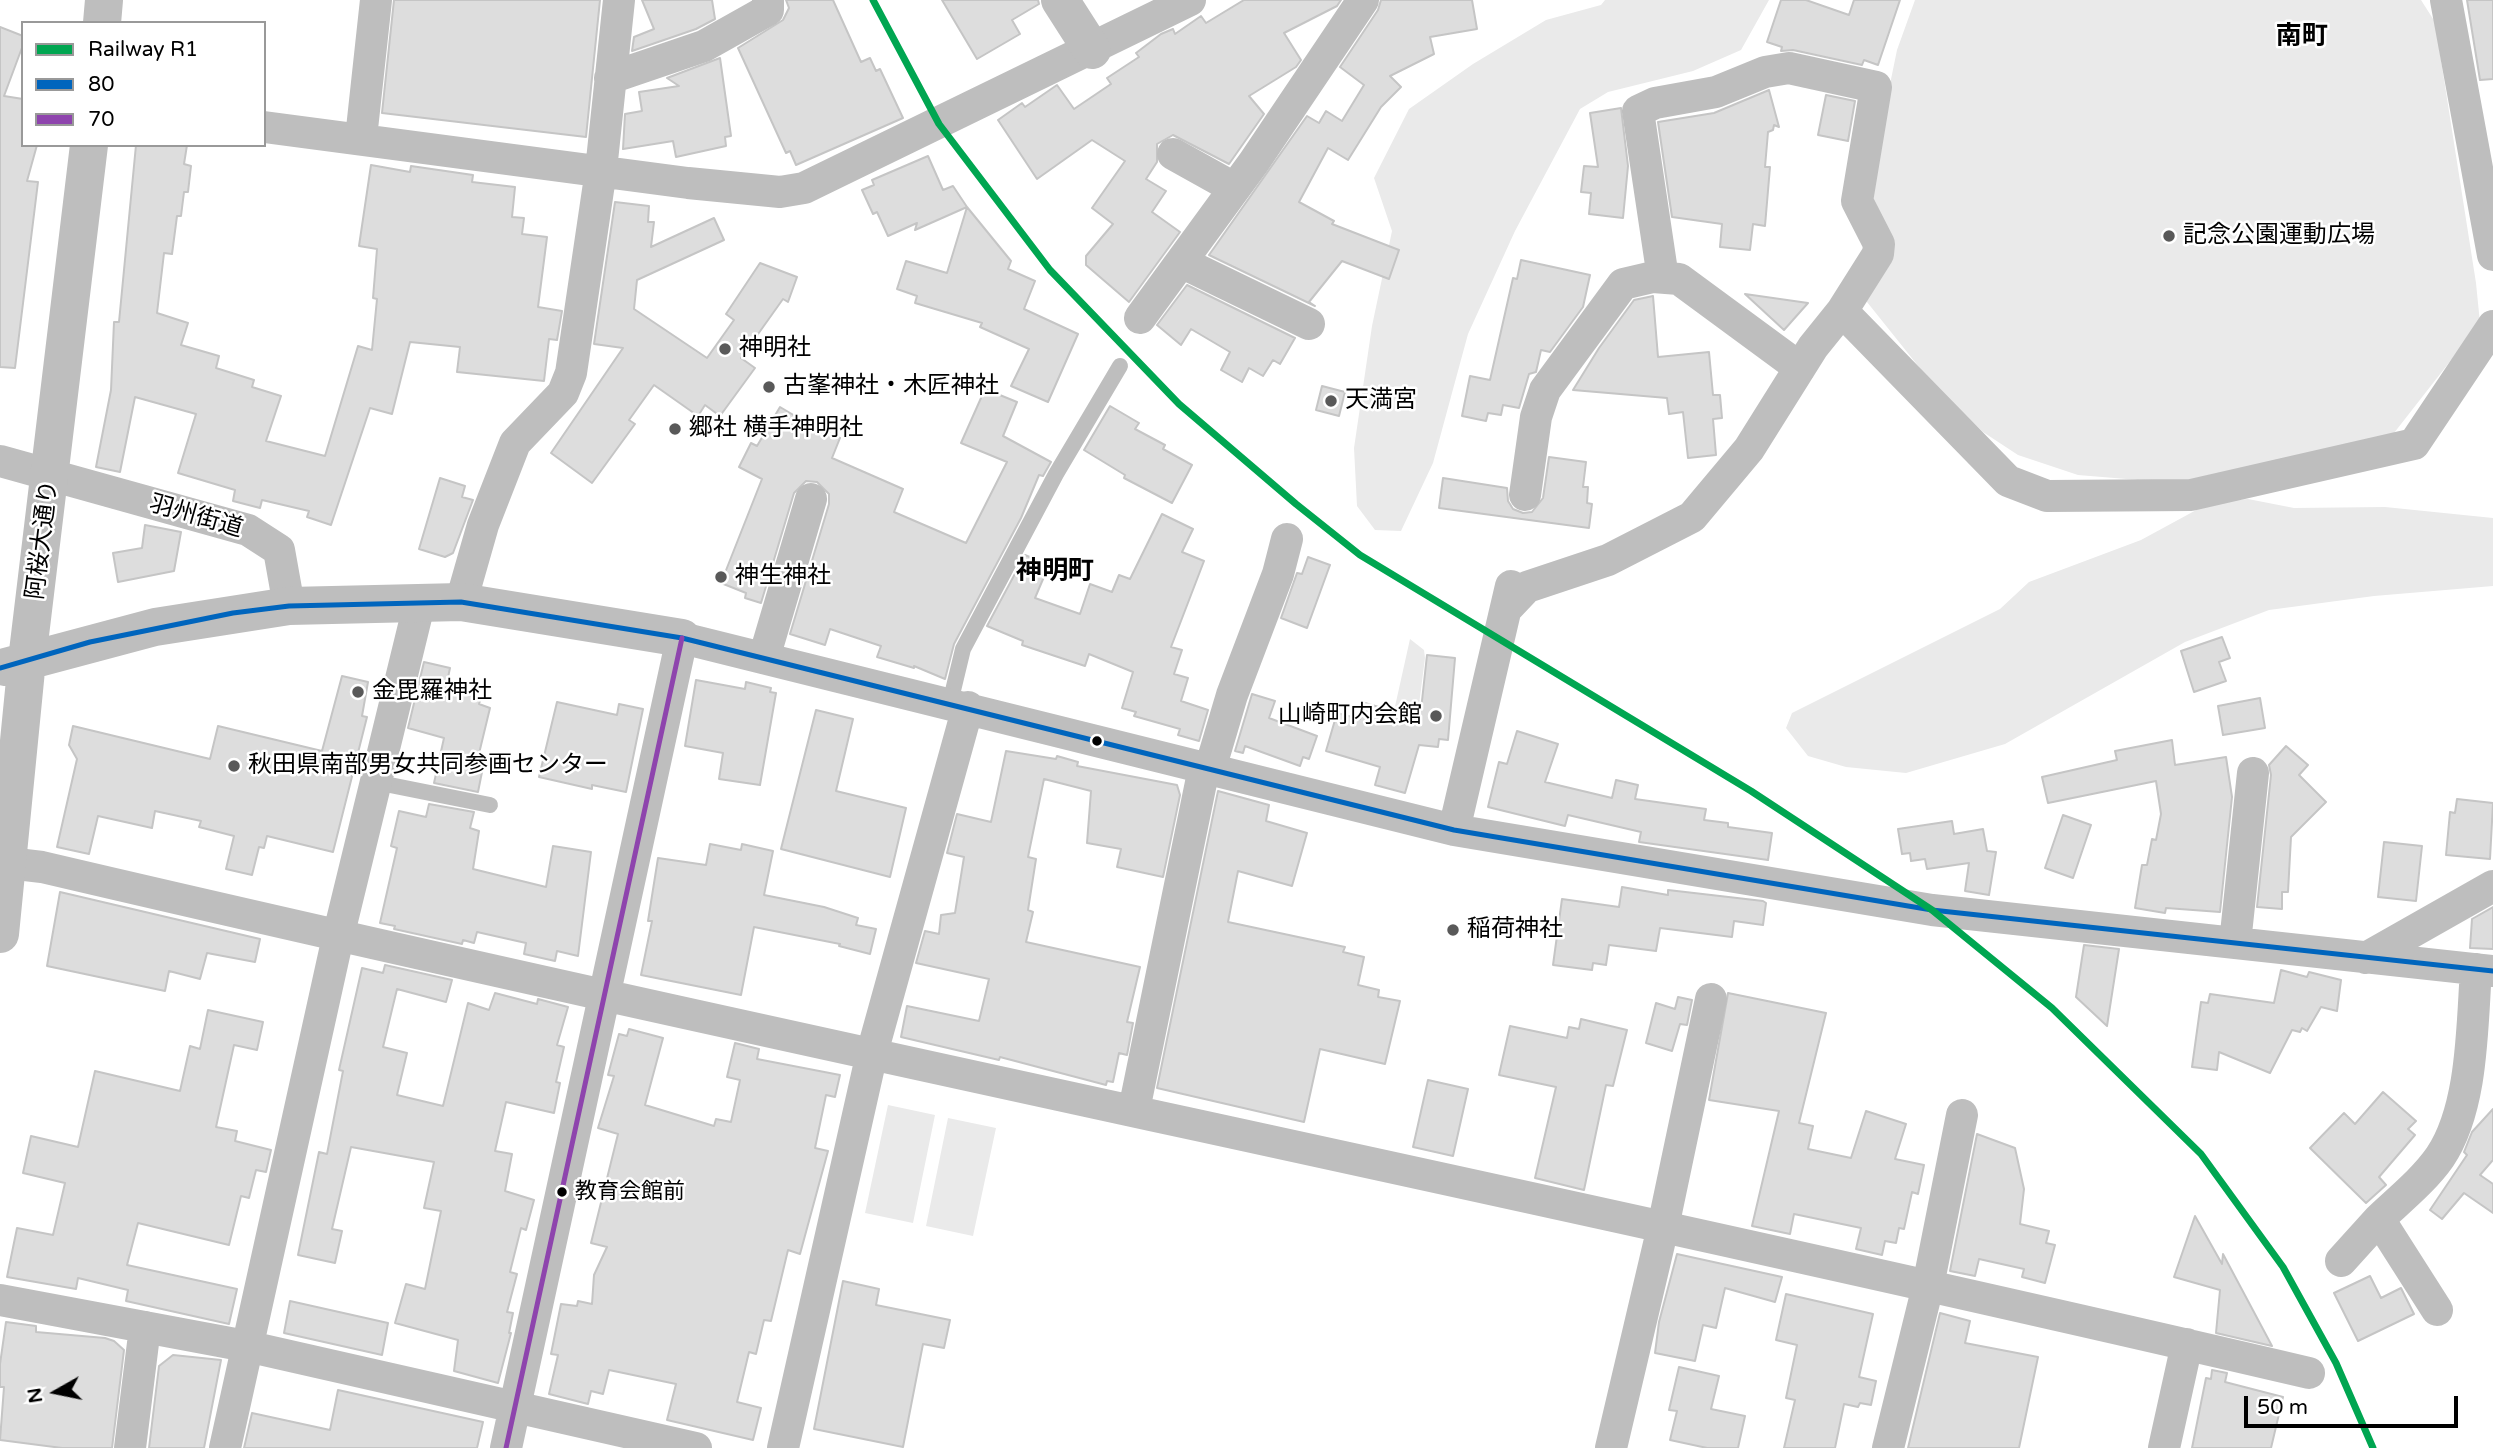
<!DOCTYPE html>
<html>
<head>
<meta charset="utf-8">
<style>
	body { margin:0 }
	#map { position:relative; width:2493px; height:1448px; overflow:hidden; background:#fff; font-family:"Varela Round",sans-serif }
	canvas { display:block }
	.legend { position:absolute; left:21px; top:21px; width:245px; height:126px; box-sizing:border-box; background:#fff; border:2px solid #999; margin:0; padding:9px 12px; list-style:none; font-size:21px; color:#000 }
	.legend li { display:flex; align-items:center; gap:14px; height:35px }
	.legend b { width:35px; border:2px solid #999 }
	.north { position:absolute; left:21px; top:1357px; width:70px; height:70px; -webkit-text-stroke:5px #fff; paint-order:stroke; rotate:261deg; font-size:19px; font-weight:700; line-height:28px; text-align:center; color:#000 }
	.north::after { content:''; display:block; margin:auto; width:24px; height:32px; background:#000; clip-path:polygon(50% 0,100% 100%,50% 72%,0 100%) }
	.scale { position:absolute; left:2244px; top:1396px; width:214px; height:32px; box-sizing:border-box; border:4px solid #000; border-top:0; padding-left:9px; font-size:21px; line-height:24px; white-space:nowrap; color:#000; -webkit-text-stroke:5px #fff; paint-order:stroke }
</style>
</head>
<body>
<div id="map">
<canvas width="2493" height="1448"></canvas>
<ul class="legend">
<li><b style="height:9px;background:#00a651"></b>Railway R1</li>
<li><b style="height:9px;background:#0065bd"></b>80</li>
<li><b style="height:9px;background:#8e44ad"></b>70</li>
</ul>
<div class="north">N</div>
<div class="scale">50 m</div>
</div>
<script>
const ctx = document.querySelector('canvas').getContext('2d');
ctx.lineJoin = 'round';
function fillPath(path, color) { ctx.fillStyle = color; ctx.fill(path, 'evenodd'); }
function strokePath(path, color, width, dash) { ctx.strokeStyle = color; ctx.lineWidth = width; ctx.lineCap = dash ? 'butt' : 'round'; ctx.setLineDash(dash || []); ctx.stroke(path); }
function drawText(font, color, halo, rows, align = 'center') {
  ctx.font = font + ' "Varela Round","Noto Sans JP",sans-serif'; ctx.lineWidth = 5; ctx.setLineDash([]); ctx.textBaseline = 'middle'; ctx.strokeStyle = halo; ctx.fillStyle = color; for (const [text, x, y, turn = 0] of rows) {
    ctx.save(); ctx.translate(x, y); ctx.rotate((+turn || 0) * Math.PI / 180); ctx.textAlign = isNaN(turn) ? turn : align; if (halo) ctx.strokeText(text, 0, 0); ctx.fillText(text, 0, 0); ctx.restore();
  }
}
const green = new Path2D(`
	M1605,0H1769L1741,50L1693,71L1608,92L1580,109L1515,231L1468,334L1433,463L1401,531L1375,530L1357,506L1354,448L1372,326L1392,231L1374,178L1409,109L1473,64L1546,20L1601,5Z
	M1915,0H2421L2435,22L2476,283L2480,323L2394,433L2175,483L2078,475L2018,455L1983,432L1935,387L1867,302L1864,291L1874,218L1872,172L1897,50Z
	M2248,499L2294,508L2385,507L2493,518V586L2374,596L2269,610L2185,642L2005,744L1906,773L1846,767L1808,756L1786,728L1792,713L2000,609L2029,582L2141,540L2211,502Z
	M1410,639L1424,650L1425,658L1415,736L1388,738Z
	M888,1105L935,1115L913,1223L865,1213Z
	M948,1118L996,1128L973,1236L926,1226Z`);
const building = new Path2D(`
	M394,0H600L586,137L382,113Z
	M642,0H712L715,19L696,29L632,51L634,37L654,29Z
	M786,0H833L861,62L870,58L876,71L880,69L903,118L796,165L790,151L786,153L738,48L783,20L789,8Z
	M942,0H1038L1039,4L1012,20L1020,34L977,59Z
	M1244,0H1341L1337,6L1284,33L1301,60L1296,67L1249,96L1264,114L1229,164L1173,135L1157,144V162L1146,179L1166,191L1152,212L1180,232L1129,302L1086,265V256L1113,224L1092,208L1125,161L1092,140L1037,179L998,120L1022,103L1025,107L1057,85L1074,109L1111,84L1107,78L1139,57L1136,53L1161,34L1173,29L1175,34L1201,16L1206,23Z
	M1381,0H1472L1477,29L1430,37L1434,54L1390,76L1401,87L1381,107L1348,160L1328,148L1299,202L1334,221L1332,224L1399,250L1389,279L1342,261L1309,302L1315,306L1209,255L1307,116L1319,123L1326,111L1342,121L1364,85L1340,67L1378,10Z
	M1781,0H1806L1849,15L1854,0H1900L1878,65L1864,60L1862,65L1793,50L1781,51L1782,47L1767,42Z
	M2467,0H2493V79L2480,80Z
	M0,27L23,36V45L4,96L23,99V145H37L27,181L38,182L15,368L0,367Z
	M720,58L731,136L725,137L726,146L676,157L673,141L623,149L625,114L642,111L639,92L679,86L667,78Z
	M1769,90L1779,127L1774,125L1773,130L1768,132L1765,167H1770L1765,226L1753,224L1750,250L1720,247L1722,224L1672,217L1658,122L1714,113Z
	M1826,95L1855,101L1848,141L1818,135Z
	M1621,108L1628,166L1623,218L1589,214L1591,193L1581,192L1584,166L1598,167L1590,113Z
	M136,145H187L184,164L191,166L188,192H184L181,216H177L172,254L164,253L157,313L188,323L181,345L219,356L216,368L254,380L252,387L281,396L266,441L325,456L358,346L372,350L377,299L373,298L377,249L359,246L371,165L410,172L411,166L473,175L472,182L515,187L512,217L524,218L522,234L547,237L538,307L562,311L557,340L549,339L544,381L457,372L460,347L410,342L392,414L370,408L331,525L307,517L309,511L262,500L260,508L233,501L235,490L178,473L196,414L135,397L120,472L96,467L111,390L114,322H119Z
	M928,156L943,190L953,186L967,207L915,230L917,223L888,236L877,212L873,214L862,190L874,185L872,180Z
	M615,202L649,206L648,222H654L651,247L714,218L724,240L637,280L634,309L707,358L734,320L726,314L760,263L797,277L788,302L783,299L741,358L755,368L720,416L705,405L698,416L654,385L629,420L635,424L592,483L551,453L623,348L594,344Z
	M967,207L1011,261L1008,269L1035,281L1024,309L1078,334L1048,402L1011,386L1029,349L980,327L982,323L915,303L917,296L897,289L906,261L947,273Z
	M1521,260L1590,275L1583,307L1550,352L1541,350L1536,372L1529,374L1519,408L1503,405L1501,415L1488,413L1486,421L1462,416L1470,376L1490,380L1513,278L1517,279Z
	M1187,285L1295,338L1280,364L1273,360L1263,376L1249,368L1242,382L1221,370L1230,352L1191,329L1181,345L1157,325Z
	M1745,294L1808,303L1784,330Z
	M1653,296L1658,357L1709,352L1713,395H1720L1722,418L1713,419L1716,455L1688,458L1683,412L1669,414L1667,398L1573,390L1599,348L1634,300Z
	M1322,386L1345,392L1339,416L1316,410Z
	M985,389L1017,402L1003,436L1051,462L1043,476L1039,475L1021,518L954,644L945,679L914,666V668L877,657L881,646L830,629L825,645L790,634L829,504V494L817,482L806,481L794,493L761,603L745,598L746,593L721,583L762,479L739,467L751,443L757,446L780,407L812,426L840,438L832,458L903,489L894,512L966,543L1007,462L961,443Z
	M1110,406L1139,423L1135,429L1165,445L1163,449L1192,465L1172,503L1124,478L1125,475L1084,450Z
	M1549,457L1586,462L1583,487H1588L1587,503L1592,504L1589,528L1439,508L1443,478L1507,488L1508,501L1513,509L1523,513L1532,512L1543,498Z
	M440,478L465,486L462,497L473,500L453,553L445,557L419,549Z
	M1162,514L1193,529L1182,552L1204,561L1171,647L1182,650L1174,674L1188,678L1181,701L1208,710L1199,741L1178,735L1180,729L1134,716L1136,712L1122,708L1133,672L1089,654L1085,666L1022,645L1023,641L987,626L1025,555L1049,565L1035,598L1080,614L1090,584L1112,592L1119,575L1130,579Z
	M145,525L181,532L174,571L118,582L113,553L142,548Z
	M1308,557L1330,565L1307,628L1281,618L1297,573L1302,574Z
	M2222,637L2230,658L2219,662L2226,681L2194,692L2181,651Z
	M1427,655L1455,658L1448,740L1439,739L1438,747L1419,745L1405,793L1375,785L1380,767L1326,751L1337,713L1360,719L1365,703L1420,719Z
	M424,662L450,668L447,682L457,684L456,692L481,698L479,704L490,708L476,766L483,767L478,792L434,783L444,738L408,728Z
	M342,676L368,682L362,716L367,717L333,852L267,836L264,848L259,847L252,875L226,869L234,836L199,827L201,821L155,811L152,828L98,816L89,854L57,847L77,759L69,745L73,726L210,759L218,726L322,751Z
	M696,680L745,689L746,682L771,688L770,692L776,693L760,785L719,779L723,753L685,746Z
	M1252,694L1275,701L1269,718L1317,736L1309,759L1303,757L1300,766L1245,746L1243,753L1235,751Z
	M2260,698L2265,728L2223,735L2218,706Z
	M557,702L617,715L619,704L643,709L626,792L592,785V789L539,777Z
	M816,710L853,719L836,791L906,808L890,877L781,849Z
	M1517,731L1558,744L1545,782L1612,798L1616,780L1638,785L1635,799L1706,809L1704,820L1728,823V827L1772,833L1768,860L1639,842L1641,832L1568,815L1565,826L1488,807L1499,762L1507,764Z
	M2172,740L2175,765L2226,757L2232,797L2220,912L2166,908L2165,913L2135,908L2142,865H2147L2152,839L2156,840L2161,814L2156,781L2048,803L2042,777L2117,760L2115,751Z
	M2286,746L2308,765L2299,775L2326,802L2291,837L2288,892H2282V909L2257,907L2271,775L2269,765Z
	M1006,751L1056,759L1057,756L1078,762L1077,766L1177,785L1180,795L1163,877L1117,867L1121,849L1087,843L1091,791L1044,779L1028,857L1036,859L1028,910L1033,912L1026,942L1140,967L1127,1022L1133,1023L1127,1055L1119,1053L1113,1082L1107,1081L1106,1085L1000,1057L999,1060L901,1037L907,1006L979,1021L989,979L916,963L925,931L939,934L941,915L955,913L964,857L947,853L957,814L991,822Z
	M1218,791L1269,805L1266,821L1307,833L1292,886L1238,871L1228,922L1345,947L1343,952L1364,957L1358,985L1379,990L1378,997L1400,1001L1385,1064L1320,1049L1304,1122L1157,1088Z
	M2457,799L2493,803L2490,859L2446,855L2450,812L2455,813Z
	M429,804L474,812L470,828L479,831L473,869L546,887L553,846L591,852L578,956L557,951L555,961L524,954L526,943L477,932L474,943L463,940L462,944L394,929L395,926L380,923L397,848L391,846L399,811L426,817Z
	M2063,815L2091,825L2073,878L2045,868Z
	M1952,821L1954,834L1983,829L1987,851L1996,852L1989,895L1965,891L1969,863L1927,869L1925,859L1911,861L1910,853L1902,854L1898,829Z
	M2384,842L2422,846L2416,901L2378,897Z
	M710,844L741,850L742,844L773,851L764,895L824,907L858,918L856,925L876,929L870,954L839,946L840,944L754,927L741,995L641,975L652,921H648L658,858L706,865Z
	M1622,887L1668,895V890L1763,901L1766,903L1763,925L1734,921L1732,937L1660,928L1656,951L1609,945L1606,965L1593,963L1592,970L1553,965L1562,899L1619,907Z
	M60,892L260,939L255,962L207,953L200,979L169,971L165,991L47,966Z
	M2493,907V949L2470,948L2472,919Z
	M2084,945L2119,949L2107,1026L2076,997Z
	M385,965L452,980L446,1002L397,989L383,1047L407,1053L397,1095L443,1106L468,1003L489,1010L495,993L537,1004L538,999L568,1007L557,1045L564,1047L556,1082L560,1083L554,1113L506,1102L495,1151L512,1154L505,1191L534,1200L526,1230L521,1228L510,1272L517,1274L507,1312L513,1313L509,1333H511L498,1383L454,1371L458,1340L395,1323L406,1284L425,1289L441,1211L424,1208L434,1162L351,1147L332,1229L342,1231L335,1263L298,1255L319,1152L327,1154L343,1071L339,1070L362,968L383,973Z
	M2281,970L2307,977L2309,972L2341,980L2337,1011L2321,1007L2307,1031L2302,1028L2300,1032L2292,1030L2270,1073L2219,1052L2217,1070L2192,1067L2201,1002L2208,1003L2210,994L2274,1003Z
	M1728,993L1826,1013L1799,1123L1813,1126L1808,1149L1851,1158L1866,1111L1906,1124L1895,1159L1924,1165L1918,1194L1912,1192L1904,1229L1899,1228L1896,1243L1885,1241L1882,1255L1856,1249L1861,1228L1794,1214L1790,1234L1752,1226L1779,1111L1709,1100Z
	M1678,997L1692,1000L1687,1025L1680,1024L1672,1051L1646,1043L1656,1003L1675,1009Z
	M208,1010L263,1022L257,1050L234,1045L216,1127L237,1131L235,1141L271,1150L266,1172L256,1170L249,1198L241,1196L229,1245L138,1223L127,1265L237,1289L229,1324L126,1301L128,1290L78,1278L76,1289L7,1277L17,1228L53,1235L65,1183L23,1173L31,1136L78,1147L95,1071L180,1091L190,1046L200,1049Z
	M1581,1019L1627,1030L1613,1086L1606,1085L1584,1190L1535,1178L1556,1087L1499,1075L1510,1026L1567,1038L1569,1027L1579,1029Z
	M629,1029L663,1038L645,1105L714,1126L716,1119L731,1122L740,1080L727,1077L735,1043L759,1049L757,1059L840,1075L835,1097L826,1095L815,1148L828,1151L800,1254L788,1250L771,1321L764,1320L756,1354L749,1352L737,1402L761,1408L753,1440L667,1420L676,1384L609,1370L603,1394L591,1391L588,1404L549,1394L558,1355L551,1354L561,1304L577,1306L578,1301L592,1304L594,1275L607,1247L591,1243L618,1134L598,1128L614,1076L608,1075L619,1034L627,1036Z
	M1428,1080L1468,1089L1453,1156L1413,1147Z
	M2383,1092L2416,1121L2408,1129L2415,1135L2379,1177L2386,1185L2366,1203L2310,1148L2344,1113L2355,1124Z
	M2493,1109V1160L2480,1175L2493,1184V1213L2464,1193L2442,1219L2430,1210L2467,1155L2464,1152L2472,1132Z
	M1977,1134L2015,1148L2024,1189L2020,1224L2049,1231L2046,1243L2055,1245L2045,1283L2022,1277L2024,1269L1979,1259L1975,1276L1950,1271Z
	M2195,1216L2222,1264L2223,1254L2272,1346L2216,1333L2220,1290L2174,1277Z
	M1677,1254L1782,1277L1775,1302L1725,1288L1716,1328L1703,1325L1695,1361L1655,1353L1659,1322Z
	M2370,1276L2381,1298L2401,1288L2414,1314L2358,1341L2334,1293Z
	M843,1281L879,1289L876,1305L950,1320L944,1348L923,1344L903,1447L814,1429Z
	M1786,1294L1873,1314L1859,1377L1876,1381L1871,1405L1860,1403L1858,1407L1844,1404L1835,1448H1784L1795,1400L1786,1398L1797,1345L1776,1340Z
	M290,1301L388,1323L382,1355L284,1333Z
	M1940,1313L1970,1321L1965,1343L2038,1357L2019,1448H1908Z
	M6,1322L36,1326V1332L105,1338L114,1341L124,1350L112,1448H62L0,1440L4,1387H0V1364Z
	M173,1355L221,1360L204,1448H149L159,1366Z
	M1679,1367L1719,1376L1711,1409L1745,1416L1738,1448H1707L1670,1440L1677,1411L1669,1410Z
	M2212,1370L2227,1373L2225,1382L2283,1397L2271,1448H2192L2206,1378L2211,1379Z
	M338,1390L483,1422L477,1448H244L252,1413L330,1430Z`);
const service = new Path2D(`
	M950,703L963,649L1056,474L1120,366
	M375,782L490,805`);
const minor = new Path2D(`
	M2446,0L2493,255
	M610,78L704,46L768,10V0
	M264,127L688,183L780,192L804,188L1190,0
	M361,138L376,0
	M1173,154L1234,188
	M1181,262L1309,324
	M1663,278L1638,111L1655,103L1716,92L1765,72L1789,68L1876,87L1857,201L1879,244L1878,254L1842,311
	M1140,318L1254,162L1363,0
	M0,461L248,530L279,550L289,606
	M1525,495L1536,417L1545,390L1623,284L1653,277L1679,279L1800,368
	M461,602L483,525L515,443L563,393L571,373L601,170L619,0
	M1509,606L1527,587L1608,560L1692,517L1749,449L1813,347L1842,311L2008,481L2047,496L2191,495L2414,444L2493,326
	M764,658L811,499
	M1210,769L1232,695L1278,574L1287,539
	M1454,830L1511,586
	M8,863L42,867C796,1044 1555,1197 2309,1373
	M2235,943L2253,773
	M2366,958L2493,886
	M1134,1110L1204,768
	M2341,1261L2379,1219
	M0,1300L246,1346L696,1448
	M2437,1310L2379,1219C2399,1200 2424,1180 2440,1157C2473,1108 2472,1027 2476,969
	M130,1448L145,1327
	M225,1448L338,937L420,601
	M506,1448L682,638L1454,830L1932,910L2493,971
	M783,1448L872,1053L968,707
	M1611,1448L1663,1227L1711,999
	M1888,1448L1928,1286L1962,1115
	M2164,1448L2187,1344`);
const tertiary = new Path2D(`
	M1060,0L1092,50
	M102,23L104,0
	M5,667L155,627L289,606L461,602L682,638
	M0,934L27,660L89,145`);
const bus1 = new Path2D(`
	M0,668L90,642L233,613L289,606L461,602L682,638L1454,830L1932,910L2493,971`);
const bus2 = new Path2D(`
	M506,1448L682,638`);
const rail1 = new Path2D(`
	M873,0L939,124L1050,270L1179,404L1296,504L1360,555L1751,791L1932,910L2052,1008L2201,1154L2283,1267L2336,1363L2373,1448`);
const markers = [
	[2169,236,7,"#595959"],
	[725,349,7,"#595959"],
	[769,387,7,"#595959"],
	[1331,401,7,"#595959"],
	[675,429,7,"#595959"],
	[721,577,7,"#595959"],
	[358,692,7,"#595959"],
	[1436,716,7,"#595959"],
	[1097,741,6,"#000"],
	[234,766,7,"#595959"],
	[1453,930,7,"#595959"],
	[562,1192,6,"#000"]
];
const busNames = [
	["教育会館前",575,1192]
];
const poiNames = [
	["記念公園運動広場",2183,236],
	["神明社",739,349],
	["古峯神社・木匠神社",783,387],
	["天満宮",1345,401],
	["郷社 横手神明社",689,429],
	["神生神社",735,577],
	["金毘羅神社",372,692],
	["山崎町内会館",1422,716,"right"],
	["秋田県南部男女共同参画センター",248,766],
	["稲荷神社",1467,930]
];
const streetNames = [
	["羽州街道",196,517,16],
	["阿桜大通り",43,540,-83]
];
const neighbourhoodNames = [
	["南町",2302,37],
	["神明町",1055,572]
];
fillPath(green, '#eaeaea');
fillPath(building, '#ddd');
strokePath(building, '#c5c5c5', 2);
strokePath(service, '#bebebe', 16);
strokePath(minor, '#bebebe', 32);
strokePath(tertiary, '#bebebe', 38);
strokePath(bus1, '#0065bd', 5);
strokePath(bus2, '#8e44ad', 5);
strokePath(rail1, '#00a651', 7);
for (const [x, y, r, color] of markers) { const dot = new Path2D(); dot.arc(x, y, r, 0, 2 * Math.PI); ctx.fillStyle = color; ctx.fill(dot); strokePath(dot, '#fff', 2.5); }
drawText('22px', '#000', '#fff', busNames, 'left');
drawText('24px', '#000', '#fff', poiNames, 'left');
drawText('24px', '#000', '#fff', streetNames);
drawText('bold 26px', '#000', '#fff', neighbourhoodNames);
</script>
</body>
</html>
